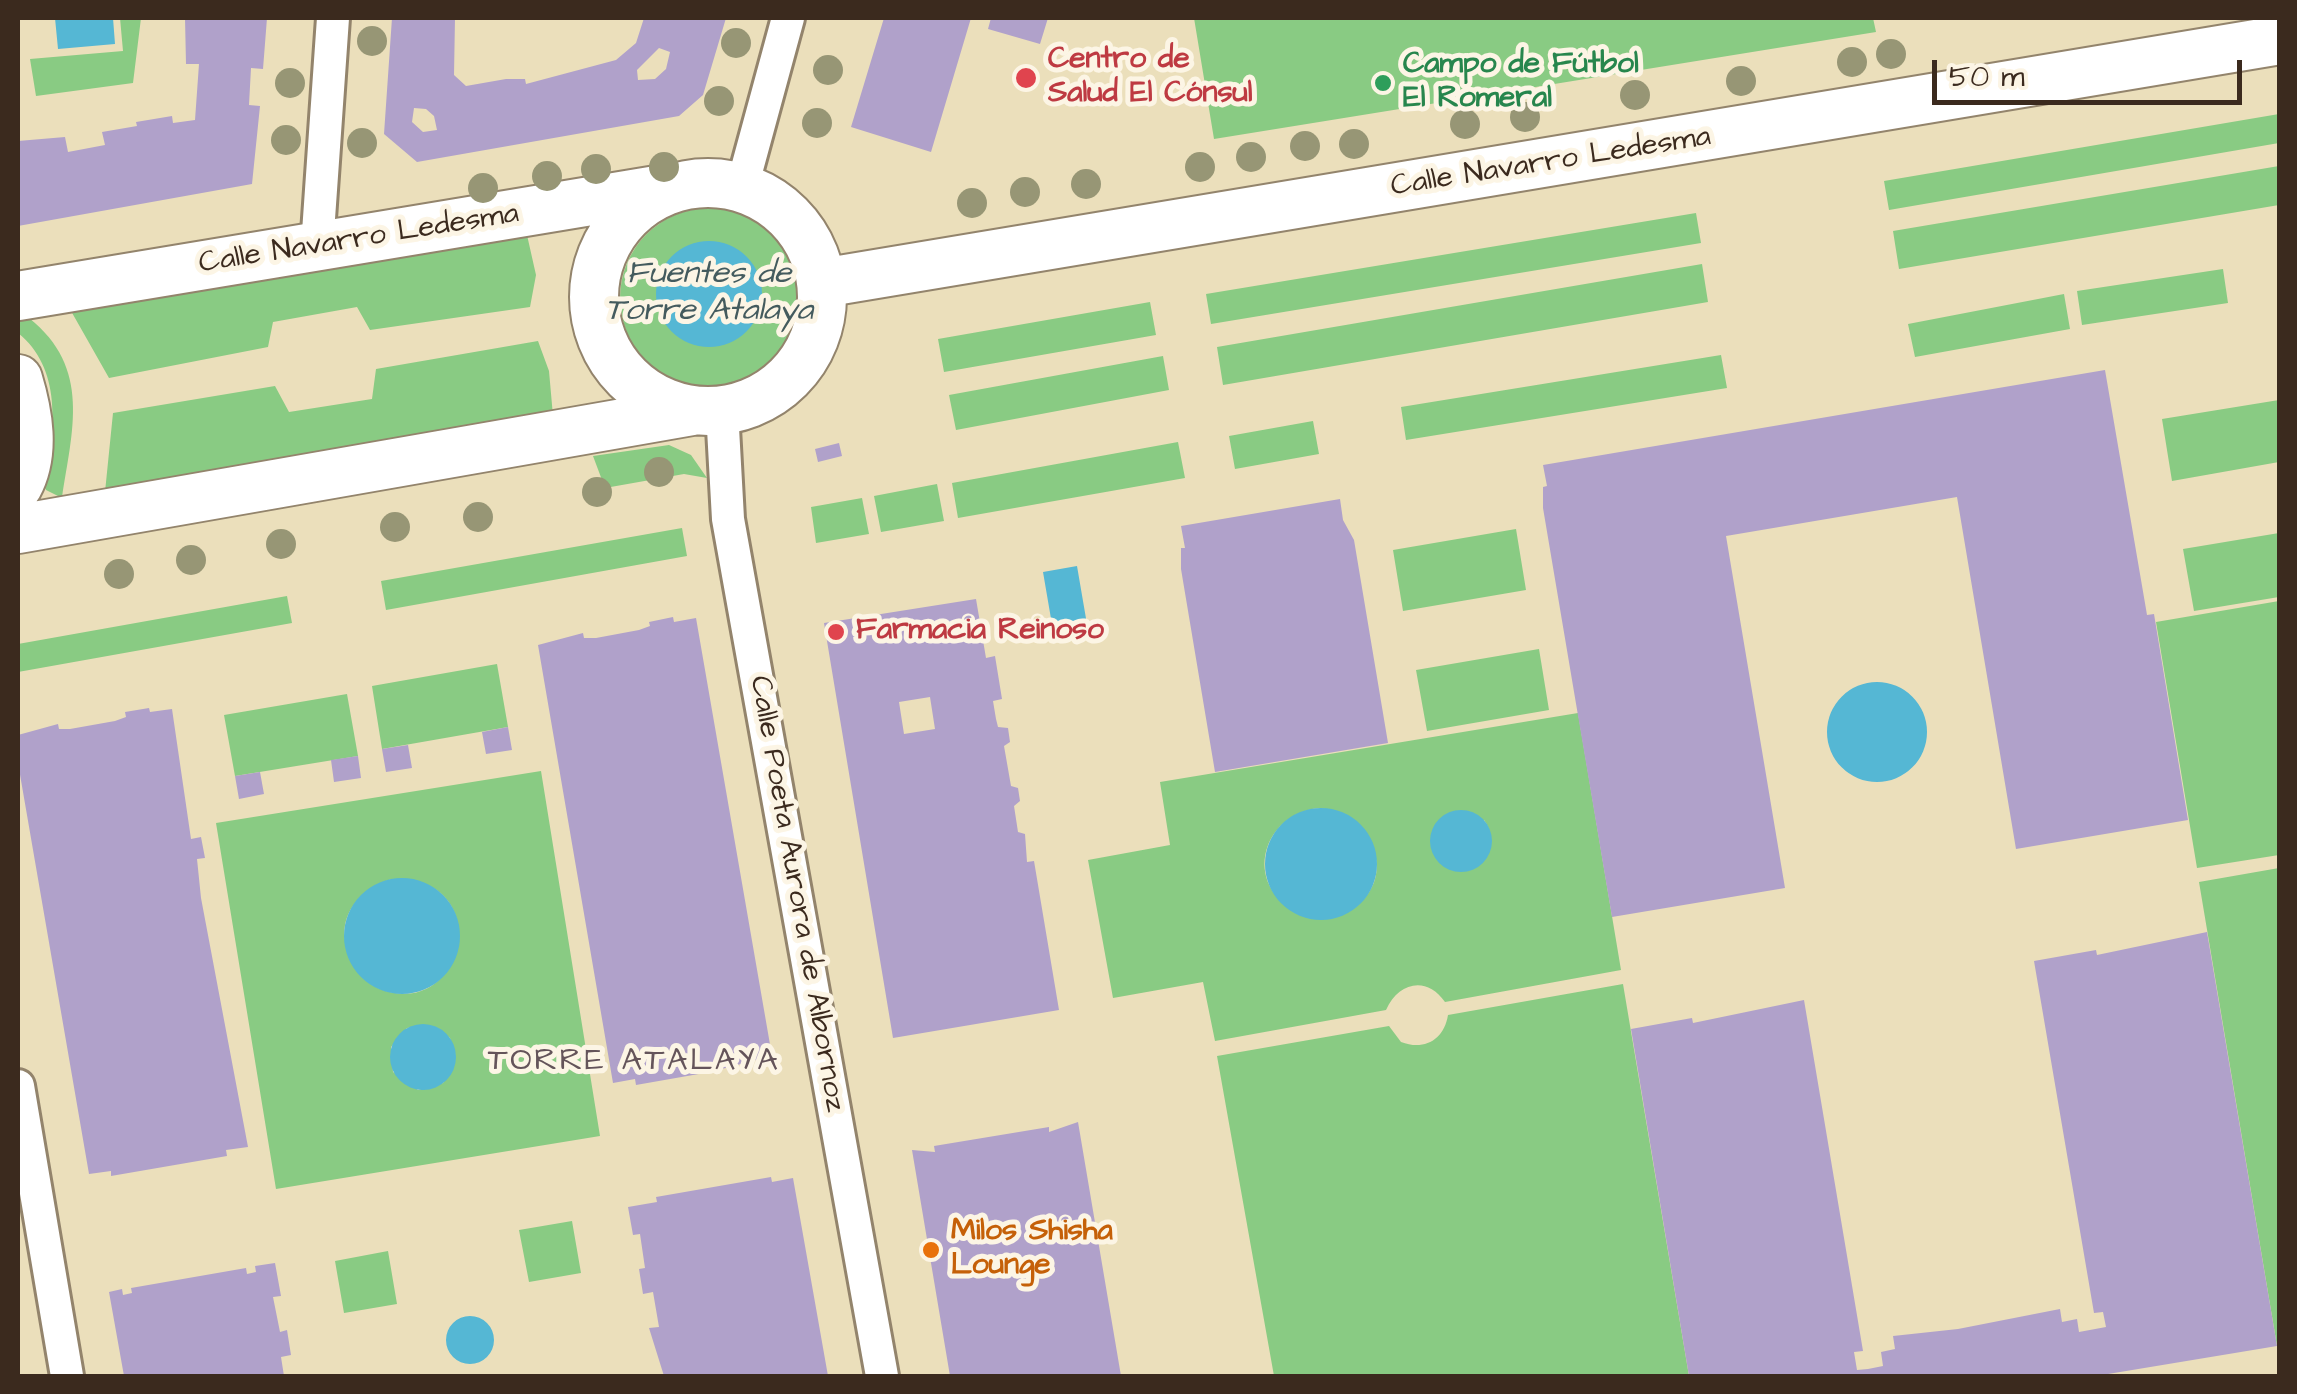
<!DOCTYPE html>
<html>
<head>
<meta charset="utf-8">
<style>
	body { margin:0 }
	#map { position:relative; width:2297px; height:1394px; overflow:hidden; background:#ebdfbb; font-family:"Architects Daughter",sans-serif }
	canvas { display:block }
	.frame { position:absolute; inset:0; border:20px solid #3b2a1e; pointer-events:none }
	.scale { position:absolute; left:1932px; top:60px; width:310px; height:45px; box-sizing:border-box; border:5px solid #3b2a1e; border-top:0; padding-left:12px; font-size:30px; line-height:35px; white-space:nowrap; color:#3b2a1e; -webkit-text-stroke:8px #fcf5e5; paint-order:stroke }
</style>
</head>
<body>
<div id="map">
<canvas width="2297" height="1394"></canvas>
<div class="frame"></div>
<div class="scale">50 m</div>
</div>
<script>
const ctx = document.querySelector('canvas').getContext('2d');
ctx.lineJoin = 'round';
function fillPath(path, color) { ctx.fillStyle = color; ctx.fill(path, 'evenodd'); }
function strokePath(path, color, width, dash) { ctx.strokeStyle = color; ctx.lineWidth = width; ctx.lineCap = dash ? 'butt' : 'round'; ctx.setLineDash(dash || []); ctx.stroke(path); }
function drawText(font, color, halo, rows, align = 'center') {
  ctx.font = font + ' "Architects Daughter",sans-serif'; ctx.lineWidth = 10; ctx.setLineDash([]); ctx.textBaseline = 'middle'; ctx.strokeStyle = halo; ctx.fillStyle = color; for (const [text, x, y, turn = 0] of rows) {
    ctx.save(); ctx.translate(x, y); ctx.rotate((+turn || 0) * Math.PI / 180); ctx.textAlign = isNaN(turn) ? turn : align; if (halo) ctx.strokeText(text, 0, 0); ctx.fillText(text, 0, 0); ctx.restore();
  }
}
const green = new Path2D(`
	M120,18H141L133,83L36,96L30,59L123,51Z
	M1194,18H1873L1876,32L1214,139Z
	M2279,114V143L1889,210L1884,181Z
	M2279,166V205L1899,269L1893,231Z
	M620 298a90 90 0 1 1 180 0a90 90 0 1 1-180 0Z
	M1696,213L1701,243L1211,324L1206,294Z
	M527,235L536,275L530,307L370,330L357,307L273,322L268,347L109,378L71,311Z
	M1702,264L1708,302L1223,385L1217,347Z
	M2223,269L2228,303L2082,325L2077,291Z
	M2064,294L2070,329L1915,357L1908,324Z
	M1150,302L1156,335L944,372L938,339Z
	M29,318C92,368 72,431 62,498L46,490L40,478C58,431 61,367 18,333V320Z
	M538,341L549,371L553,416L105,492L113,413L275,386L289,412L372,399L376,369Z
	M1721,355L1727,388L1406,440L1401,407Z
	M1163,356L1169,390L956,430L949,395Z
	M2279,400V462L2172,481L2162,419Z
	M1313,421L1319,454L1235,469L1229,436Z
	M1178,442L1185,478L958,518L952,483Z
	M669,445L691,455L707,478L684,474L605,488L593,456Z
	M937,484L944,521L881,532L874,496Z
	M862,498L869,534L816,543L811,507Z
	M682,528L687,556L386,610L381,581Z
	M1516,529L1526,590L1403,611L1393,550Z
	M2279,533V597L2194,611L2183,549Z
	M287,596L292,623L18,672V644Z
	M2279,601V855L2197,868L2156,622Z
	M1539,649L1549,710L1427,731L1416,670Z
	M497,664L508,727L382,749L372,686Z
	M347,694L358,756L235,776L224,715Z
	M1578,713L1621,970L1445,1002C1426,975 1398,983 1386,1010L1215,1041L1203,982L1113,998L1088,860L1170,845L1160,782ZM1318,808C1362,812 1399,865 1361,902C1346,917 1333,919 1312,915C1243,901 1253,817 1318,808ZM1484,820C1497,839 1491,860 1470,870L1442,864Z
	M541,771L600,1136L276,1189L216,823ZM392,879C500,876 463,1025 378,988C360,980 348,960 345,940C340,910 366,886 392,879ZM429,1025L450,1038L455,1063L443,1083L418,1090L393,1072L391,1047L407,1028Z
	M2279,868L2280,1346H2277L2199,882Z
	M1623,984L1689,1376H1274L1217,1056L1389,1026L1401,1042C1424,1051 1444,1040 1448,1015Z
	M572,1221L581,1273L529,1282L519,1230Z
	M388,1251L397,1304L344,1313L335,1261Z`);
const water = new Path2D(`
	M55,18H113L115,44L58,49Z
	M656 294a53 53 0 1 1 106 0a53 53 0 1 1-106 0Z
	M1077,566L1089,636L1055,642L1043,572Z
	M1827 732a50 50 0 1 1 100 0a50 50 0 1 1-100 0Z
	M1265 864a56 56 0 1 1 112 0a56 56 0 1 1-112 0Z
	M1430 841a31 31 0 1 1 62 0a31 31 0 1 1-62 0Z
	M344 936a58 58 0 1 1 116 0a58 58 0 1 1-116 0Z
	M390 1057a33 33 0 1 1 66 0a33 33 0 1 1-66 0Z
	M446 1340a24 24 0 1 1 48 0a24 24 0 1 1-48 0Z`);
const building = new Path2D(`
	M185,18H267L263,69L251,68L249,105L260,106L252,184L18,226V141L65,137L68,152L105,145L102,132L137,126L136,122L172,116L173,123L195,120L199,64H186Z
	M392,18H455L454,75L466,86L506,79H525L526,84L616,60L636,43L644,18H726L703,95L679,116L417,162L384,134ZM659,48L670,52L666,69L655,79L638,80L637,70ZM414,108L426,109L434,116L437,130L423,132L412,122Z
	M884,18H971L931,152L851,127Z
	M991,18H1048L1040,44L988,29Z
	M2105,370L2146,609L2147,615L2154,614L2188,820L2016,849L1957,497L1726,536L1785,888L1612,917L1543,508V487L1547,486L1543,465Z
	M839,443L842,456L818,462L815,449Z
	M1340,499L1343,520L1354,540L1388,743L1215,772L1181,569V548H1185L1181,526Z
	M976,599L986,658L995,656L1002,699L993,701L996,719L998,727L1008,728L1010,742L1004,746L1011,786L1018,788L1020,801L1014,806L1018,832L1025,834L1027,862L1034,861L1059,1010L893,1038L824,623ZM930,697L935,729L904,734L899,702Z
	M673,617L674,622L696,618L772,1056L710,1072L636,1085L635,1079L613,1083L538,645L583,633L584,638H596L639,630L650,626L649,622Z
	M149,708L150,712L172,709L191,839L201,837L205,858L197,859L201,898L248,1147L226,1150L227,1156L111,1176V1171L89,1174L18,763V735L58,724L59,729H70L115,721L126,717L125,712Z
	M508,727L512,750L486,754L482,732Z
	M408,745L412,768L386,772L382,749Z
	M358,756L361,778L334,782L331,760Z
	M260,772L264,794L239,799L235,776Z
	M2207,932L2277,1346L2096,1376H1689L1631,1029L1692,1018L1693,1023L1804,1000L1863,1351L1854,1352L1857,1370L1868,1369L1883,1366L1881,1352L1895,1349L1893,1336L1958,1329L2060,1309L2062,1322L2077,1319L2079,1332L2106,1327L2103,1312L2094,1313L2034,961L2096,950L2097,955Z
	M1078,1122L1121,1376H950L912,1150L935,1152L934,1146L1049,1127V1132Z
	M771,1177L772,1182L793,1178L828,1376H664L649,1328L659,1327L653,1292L643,1294L639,1269L645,1268L640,1234L633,1235L628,1207L657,1202L656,1197Z
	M275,1263L281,1296L273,1297L280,1332L287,1330L291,1355L281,1357L284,1376H124L109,1292L122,1289L123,1295L132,1293L131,1288L246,1268L247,1274L256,1272L255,1266Z`);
const street = new Path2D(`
	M742,187L788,18
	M317,247L333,18
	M722,410L728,519L882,1376
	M18,1086L67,1376`);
const secondary = new Path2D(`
	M594 297a114 114 0 1 1 228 0a114 114 0 1 1-228 0Z
	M822,283L2280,40
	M18,296L657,190
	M18,379C28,412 36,453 18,486
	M18,529L692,411`);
const trees = [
	[372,41],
	[736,43],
	[1891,54],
	[1852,62],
	[828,70],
	[1741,81],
	[290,83],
	[1635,95],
	[719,101],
	[1525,117],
	[817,123],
	[1465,124],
	[286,140],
	[362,143],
	[1354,144],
	[1305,146],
	[1251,157],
	[664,167],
	[1200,167],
	[596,169],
	[547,176],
	[1086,184],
	[483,188],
	[1025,192],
	[972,203],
	[659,472],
	[597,492],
	[478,517],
	[395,527],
	[281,544],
	[191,560],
	[119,574]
];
const markers = [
	[1026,78,12,"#e0444e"],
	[1383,83,10,"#2e9e5b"],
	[836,632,10,"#e0444e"],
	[931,1250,10,"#e8710a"]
];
const healthNames = [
	["Centro de",1048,61],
	["Salud El Cónsul",1048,95],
	["Farmacia Reinoso",856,632]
];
const leisureNames = [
	["Campo de Fútbol",1403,66],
	["El Romeral",1403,100]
];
const streetNames = [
	["Calle Navarro Ledesma",1551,163,-9],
	["Calle Navarro Ledesma",359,240,-9],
	["Calle Poeta Aurora de Albornoz",796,894,80]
];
const foodNames = [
	["Milos Shisha",951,1233],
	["Lounge",951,1267]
];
const waterNames = [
	["Fuentes de",709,275],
	["Torre Atalaya",709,312]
];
const neighbourhoodNames = [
	["TORRE ATALAYA",634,1062]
];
fillPath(green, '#89cb83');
fillPath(water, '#55b7d4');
fillPath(building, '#b0a1ca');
strokePath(street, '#93846c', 38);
strokePath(secondary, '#93846c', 52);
strokePath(street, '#fff', 32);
strokePath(secondary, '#fff', 48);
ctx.fillStyle = '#979675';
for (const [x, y] of trees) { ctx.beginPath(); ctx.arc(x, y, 15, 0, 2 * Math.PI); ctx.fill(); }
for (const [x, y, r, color] of markers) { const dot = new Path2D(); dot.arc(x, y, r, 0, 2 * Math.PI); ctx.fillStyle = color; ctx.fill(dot); strokePath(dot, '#fcf5e5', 4); }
drawText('bold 30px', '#be3a42', '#fcf5e5', healthNames, 'left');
drawText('bold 30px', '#27864d', '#fcf5e5', leisureNames, 'left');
drawText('30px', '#3b2a1e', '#fcf5e5', streetNames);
drawText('bold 30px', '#c56008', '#fcf5e5', foodNames, 'left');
drawText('italic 32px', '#445b5e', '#fcf5e5', waterNames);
ctx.letterSpacing = '2.5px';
drawText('32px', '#64545a', '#fcf5e5', neighbourhoodNames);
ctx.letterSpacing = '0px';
</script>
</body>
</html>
